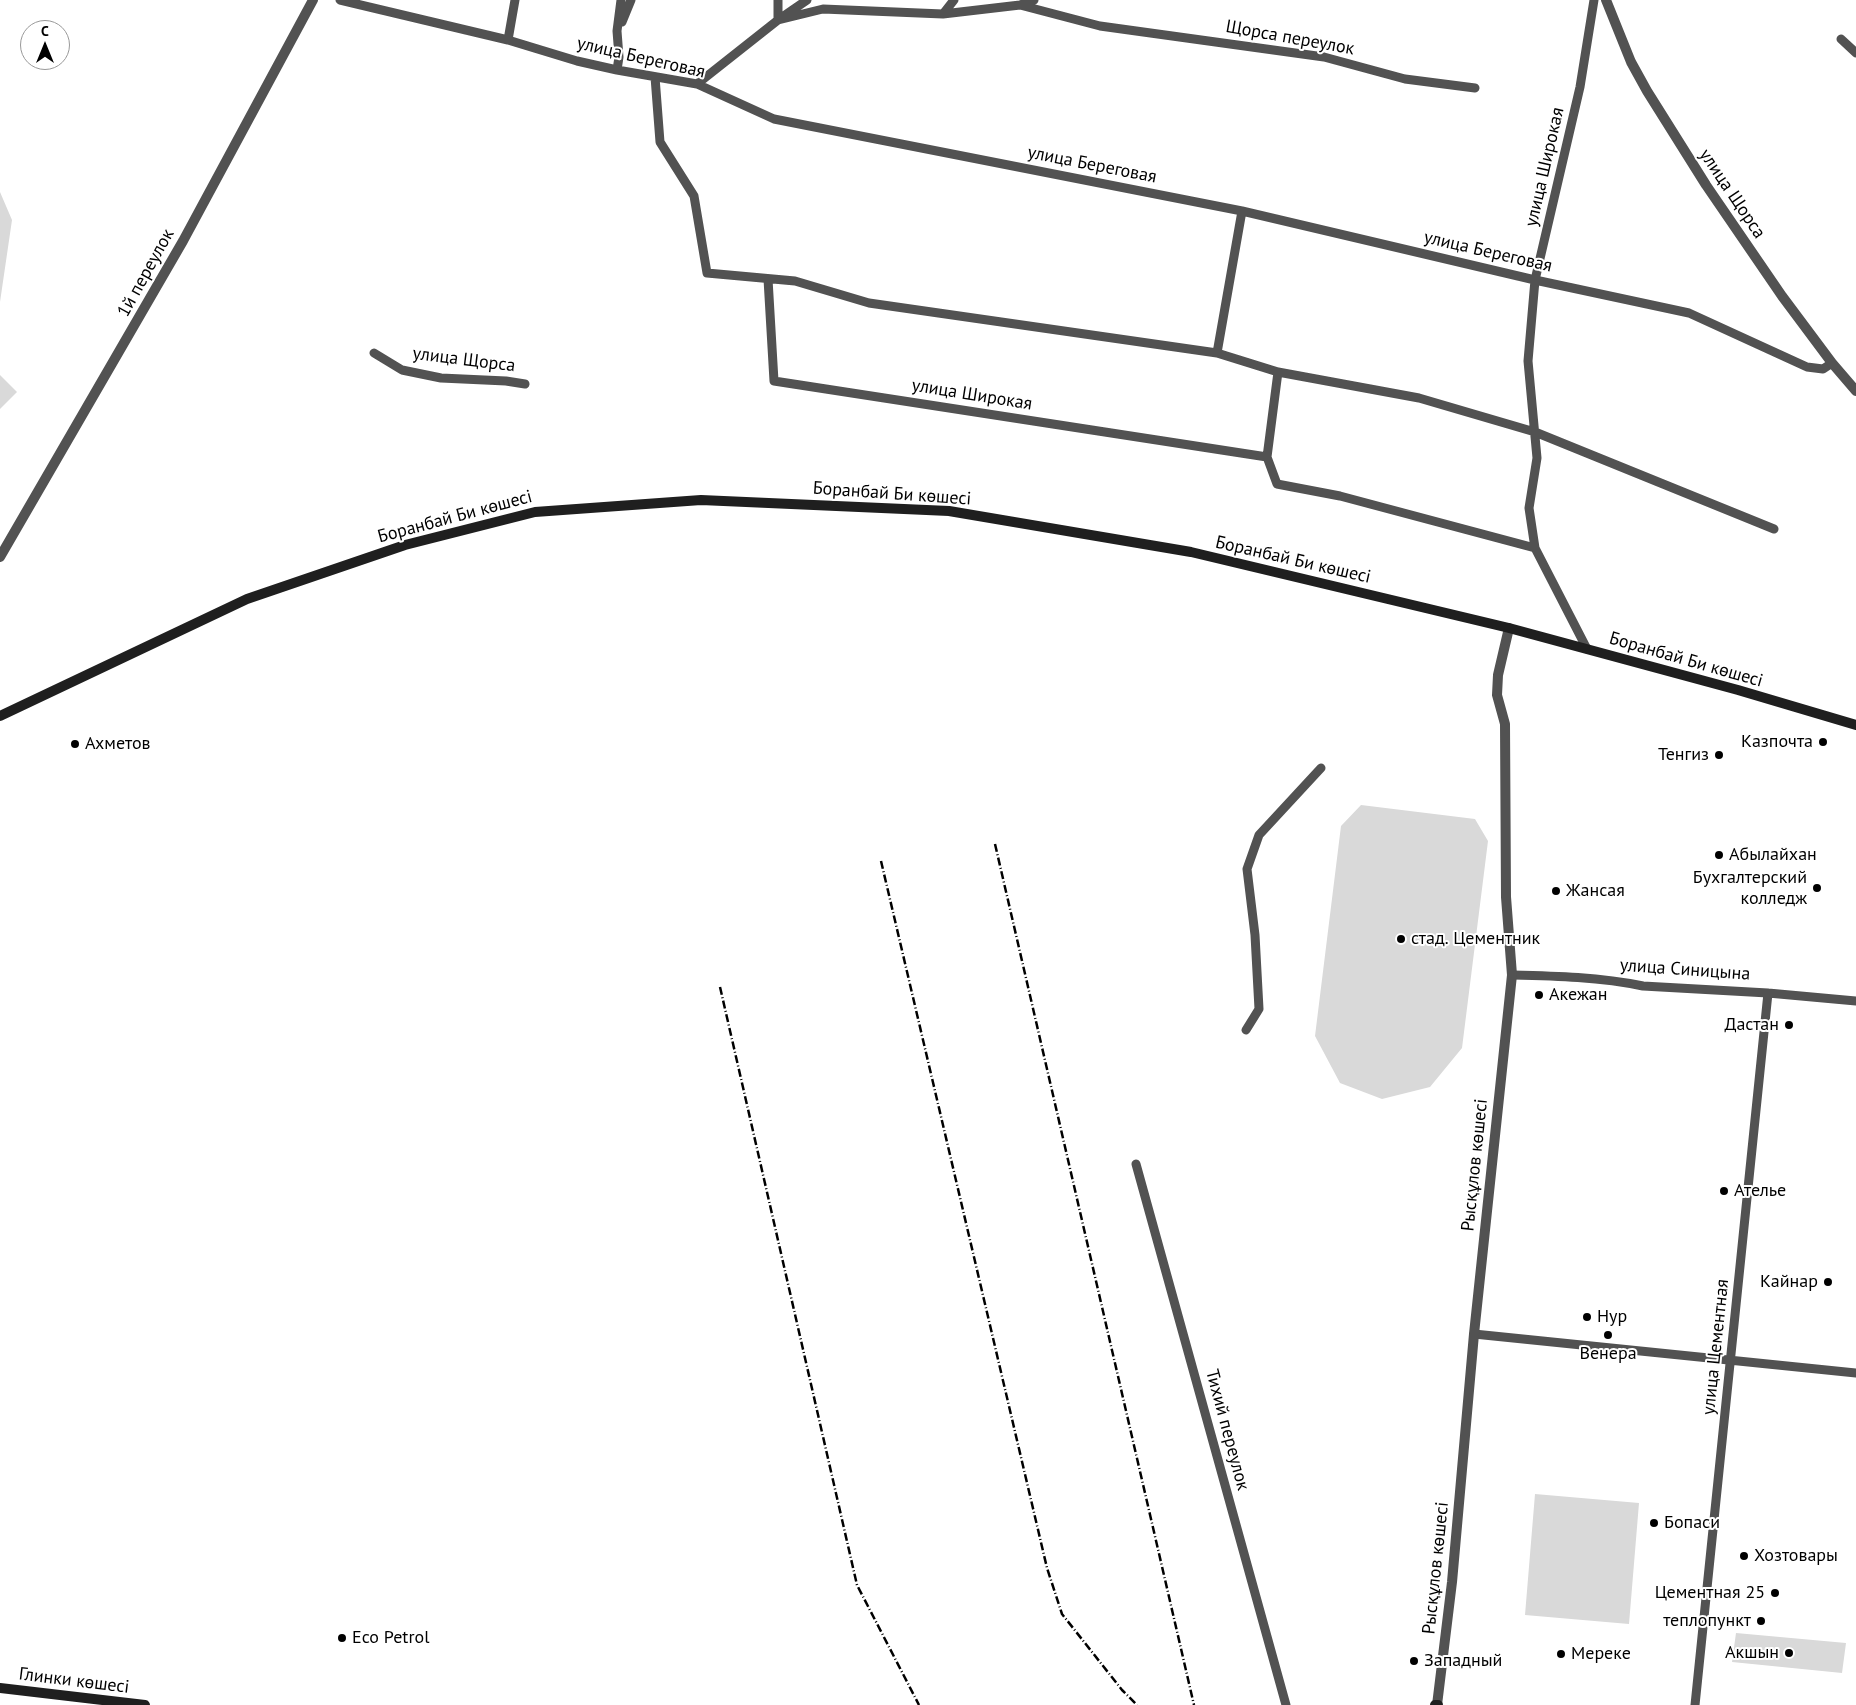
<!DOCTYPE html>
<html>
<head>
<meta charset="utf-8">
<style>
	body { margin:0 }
	#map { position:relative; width:1856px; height:1705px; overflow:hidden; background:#fff; font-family:"PT Sans",sans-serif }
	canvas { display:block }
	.north { position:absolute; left:20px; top:20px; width:50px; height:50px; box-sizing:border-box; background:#fff; border:1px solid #999; border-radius:50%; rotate:0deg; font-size:14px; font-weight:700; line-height:20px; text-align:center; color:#000 }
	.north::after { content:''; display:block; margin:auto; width:18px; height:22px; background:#000; clip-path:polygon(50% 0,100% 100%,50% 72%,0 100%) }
</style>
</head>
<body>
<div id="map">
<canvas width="1856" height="1705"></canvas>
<div class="north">С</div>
</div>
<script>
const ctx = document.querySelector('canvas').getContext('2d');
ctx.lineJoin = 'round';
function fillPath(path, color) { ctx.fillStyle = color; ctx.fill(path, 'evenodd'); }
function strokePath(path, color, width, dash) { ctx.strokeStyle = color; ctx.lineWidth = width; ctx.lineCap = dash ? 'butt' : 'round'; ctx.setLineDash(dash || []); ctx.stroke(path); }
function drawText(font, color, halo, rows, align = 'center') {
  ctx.font = font + ' "PT Sans",sans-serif'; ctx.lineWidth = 4; ctx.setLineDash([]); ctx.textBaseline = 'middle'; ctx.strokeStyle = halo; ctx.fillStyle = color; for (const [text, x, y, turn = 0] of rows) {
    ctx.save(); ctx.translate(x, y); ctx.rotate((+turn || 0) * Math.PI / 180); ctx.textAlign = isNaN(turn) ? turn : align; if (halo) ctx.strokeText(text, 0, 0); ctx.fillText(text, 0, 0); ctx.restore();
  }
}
const green = new Path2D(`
	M0,192L12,220L0,302Z
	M0,375L17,392L0,409Z
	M1361,805L1475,819L1488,841L1462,1048L1430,1087L1382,1099L1340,1083L1315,1036L1341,826Z
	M1535,1494L1639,1503L1629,1624L1525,1615Z
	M1736,1633L1846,1643L1842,1673L1732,1662Z`);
const minor = new Path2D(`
	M340,0L508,40L577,61L617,70L697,84L774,119L1242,211L1535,280L1689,313L1807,367L1823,369L1832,363
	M1020,5L1100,26L1324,57L1405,79L1475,88
	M943,14L954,0
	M778,20L823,9L943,14L1020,5L1034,0
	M778,20V0
	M622,22L631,0
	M1841,39L1856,53
	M508,40L515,0
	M617,70L619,57L617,31L621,0
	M655,77L660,142L694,196L707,273L795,281L869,303L1217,353L1278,372L1419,398L1535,432L1774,529
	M697,84L778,20L807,0
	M768,279L774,381L1267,457
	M374,353L402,370L441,378L506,381L525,384
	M1217,353L1242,211
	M1278,372L1267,457L1277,484L1340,496L1535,548
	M1587,649L1535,548L1529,508L1537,458L1528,361L1535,280L1580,87L1594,0
	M1512,975C1556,976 1600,977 1643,986L1768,993L1856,1001
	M1246,1030L1259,1009L1255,935L1247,869L1259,835L1321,768
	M1136,1164L1286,1705
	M1474,1334L1856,1373
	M1695,1705L1768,993`);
const tertiary = new Path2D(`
	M1606,0L1631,62L1647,91L1706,185L1782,296L1832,363L1856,391
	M0,557L183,241L313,0
	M1437,1705L1452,1582L1474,1334L1512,975L1506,897L1505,724L1497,695L1498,675L1509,628`);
const secondary = new Path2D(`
	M0,716L247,599L405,545L535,512L701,500L949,511L1191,552L1509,628L1738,690L1856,725
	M0,1688L145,1705
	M1435,1705H1438`);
const rail = new Path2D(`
	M995,844L1194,1705
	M881,861L1047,1568L1062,1614L1122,1690L1137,1705
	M720,987L857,1585L919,1705`);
const markers = [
	[1823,742,5,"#000"],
	[75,744,5,"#000"],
	[1719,755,5,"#000"],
	[1719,855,5,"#000"],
	[1817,888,5,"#000"],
	[1556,891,5,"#000"],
	[1401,939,5,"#000"],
	[1539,995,5,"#000"],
	[1789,1025,5,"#000"],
	[1724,1191,5,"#000"],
	[1828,1282,5,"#000"],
	[1587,1317,5,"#000"],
	[1608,1335,5,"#000"],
	[1654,1523,5,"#000"],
	[1744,1556,5,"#000"],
	[1775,1593,5,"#000"],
	[1761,1621,5,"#000"],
	[342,1638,5,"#000"],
	[1789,1653,5,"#000"],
	[1561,1654,5,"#000"],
	[1414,1661,5,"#000"]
];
const streetNames = [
	["Щорса переулок",1290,38,10],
	["улица Береговая",641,58,13],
	["улица Береговая",1092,165,11],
	["улица Широкая",1545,167,-77],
	["улица Щорса",1732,194,56],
	["улица Береговая",1488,252,13],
	["1й переулок",146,273,-61],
	["улица Щорса",464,360,7],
	["улица Широкая",972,395,9],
	["Боранбай Би көшесі",892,494,4],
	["Боранбай Би көшесі",455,517,-15],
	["Боранбай Би көшесі",1293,560,13],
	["Боранбай Би көшесі",1686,660,16],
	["улица Синицына",1685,970,4],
	["Рысқұлов көшесі",1475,1165,-84],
	["улица Цементная",1716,1347,-84],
	["Тихий переулок",1227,1430,75],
	["Рысқұлов көшесі",1436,1568,-84],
	["Глинки көшесі",74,1681,7]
];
const poiNames = [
	["Казпочта",1813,742,"right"],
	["Ахметов",85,744],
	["Тенгиз",1709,755,"right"],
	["Абылайхан",1729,855],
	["Бухгалтерский",1807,878,"right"],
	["колледж",1807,899,"right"],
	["Жансая",1566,891],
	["стад. Цементник",1411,939],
	["Акежан",1549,995],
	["Дастан",1779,1025,"right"],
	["Ателье",1734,1191],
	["Кайнар",1818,1282,"right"],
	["Нур",1597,1317],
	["Венера",1608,1354,"center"],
	["Бопаси",1664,1523],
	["Хозтовары",1754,1556],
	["Цементная 25",1765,1593,"right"],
	["теплопункт",1751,1621,"right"],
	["Eco Petrol",352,1638],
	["Акшын",1779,1653,"right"],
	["Мереке",1571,1654],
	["Западный",1424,1661]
];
fillPath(green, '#d9d9d9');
strokePath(minor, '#525252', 9);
strokePath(tertiary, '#525252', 10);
strokePath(secondary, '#1f1f1f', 10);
strokePath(rail, '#000', 2.5, [8, 2.5, 1, 2.5]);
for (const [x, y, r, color] of markers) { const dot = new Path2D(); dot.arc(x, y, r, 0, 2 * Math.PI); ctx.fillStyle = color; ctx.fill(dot); strokePath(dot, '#fff', 2); }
drawText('18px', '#000', '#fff', streetNames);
drawText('18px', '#000', '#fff', poiNames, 'left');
</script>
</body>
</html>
